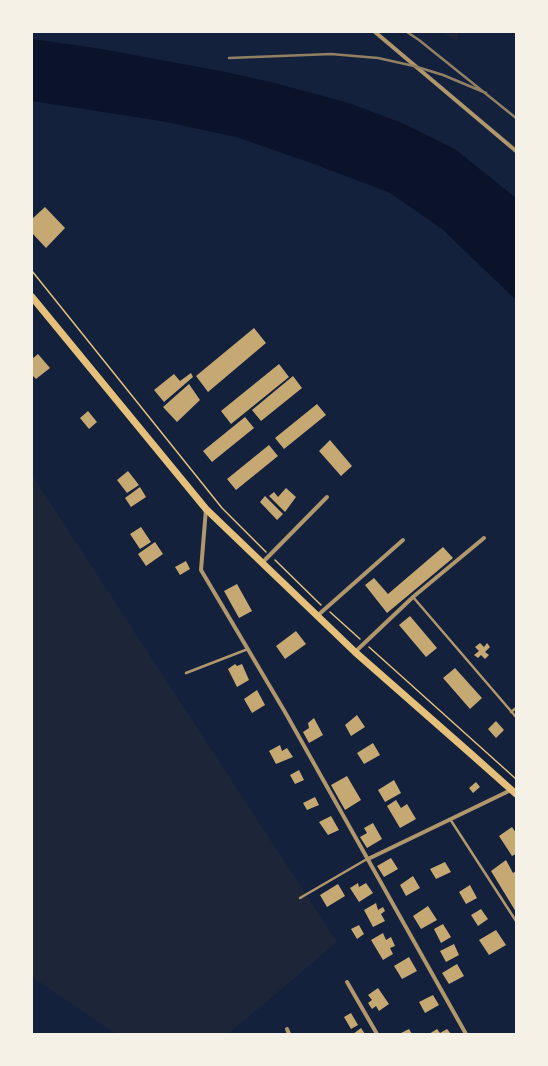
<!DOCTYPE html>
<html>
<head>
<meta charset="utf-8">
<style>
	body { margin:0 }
	#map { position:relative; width:548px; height:1066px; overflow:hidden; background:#14213d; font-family:Lora,serif }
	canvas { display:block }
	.frame { position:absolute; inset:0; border:33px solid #f6f1e7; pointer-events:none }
</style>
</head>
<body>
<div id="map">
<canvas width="548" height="1066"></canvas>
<div class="frame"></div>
</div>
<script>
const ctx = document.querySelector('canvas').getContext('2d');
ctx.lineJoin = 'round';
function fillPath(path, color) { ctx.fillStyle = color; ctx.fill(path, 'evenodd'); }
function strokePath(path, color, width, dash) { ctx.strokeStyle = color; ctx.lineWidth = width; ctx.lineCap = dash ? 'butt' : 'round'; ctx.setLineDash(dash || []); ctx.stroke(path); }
const green = new Path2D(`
	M441,32H459L457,41Z
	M32,475L337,942L228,1034H116L32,977Z`);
const water = new Path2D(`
	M32,39L96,48L221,71L271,82L349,103L402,123L455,149L516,198V300L442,229L390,193L314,164L236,137L161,121L32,101Z`);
const building = new Path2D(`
	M45,207L65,228L46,248L32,233V219Z
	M254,328L266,343L208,392L196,376Z
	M38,354L50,368L36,379L32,375V359Z
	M279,364L289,377L231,424L221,411Z
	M191,373L193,377L164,402L154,390L174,374L180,381Z
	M293,376L302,388L261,421L252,410Z
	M189,384L200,400L177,422L163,407Z
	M317,404L326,415L284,449L275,438Z
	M88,411L97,422L89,429L80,418Z
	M245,417L254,428L212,462L203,451Z
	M330,440L352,466L341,476L319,451Z
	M269,445L278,456L236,490L227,479Z
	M128,471L139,485L127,493L117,480Z
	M140,487L146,497L131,507L125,498Z
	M286,488L296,497L285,512L269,496L274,492L278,497Z
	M265,496L283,514L277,520L260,502Z
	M141,527L151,542L140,549L130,534Z
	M155,542L163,554L146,566L138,554Z
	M443,547L453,558L387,613L365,585L374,578L388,594Z
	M186,561L190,569L180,575L175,567Z
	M237,584L252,611L239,618L224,591Z
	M410,616L437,648L426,657L399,625Z
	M296,631L306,644L285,659L276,646Z
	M480,643L484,647L487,643L490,647L485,652L489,655L485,659L481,655L478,658L474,655L479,651L475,647Z
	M235,664L237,666L242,664L249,680L237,687L228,669Z
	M455,668L482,698L470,709L443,678Z
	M257,690L265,705L252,713L244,699Z
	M357,715L365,727L351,736L345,725Z
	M314,718L323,735L309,743L303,732L309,728L308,723Z
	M496,721L504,730L496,738L488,729Z
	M373,743L380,755L364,764L357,753Z
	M280,745L282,751L287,748L293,757L276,764L269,751Z
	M299,770L304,780L295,784L290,775Z
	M347,776L361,800L345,810L331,785Z
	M394,780L401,793L385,802L378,790Z
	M476,782L480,787L473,793L469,788Z
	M315,797L319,805L307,810L303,803Z
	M396,800L401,808L407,804L416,819L400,828L387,806Z
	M331,816L339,830L328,835L319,822Z
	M373,823L382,839L367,848L360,837L367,833L364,828Z
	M512,827L516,833V854L512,856L499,836Z
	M391,858L398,869L384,877L377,866Z
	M506,860L513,873L516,871V912L491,871Z
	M445,862L451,872L436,879L430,869Z
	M413,876L420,888L406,896L400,885Z
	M358,883L359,887L366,883L373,893L359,902L350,888Z
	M338,884L345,896L327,907L320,895Z
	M470,885L477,898L466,904L459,892Z
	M376,903L378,910L383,907L385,911L381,914L385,921L373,927L364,910Z
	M428,906L437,920L421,929L413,916Z
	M481,909L488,919L478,926L471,915Z
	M443,924L451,937L441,943L434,929Z
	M359,925L364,934L357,939L351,929Z
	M496,930L506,945L489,955L479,940Z
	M383,933L386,940L391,937L395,946L390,948L393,954L383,960L371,940Z
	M454,944L459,955L446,962L440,951Z
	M409,957L417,971L402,979L394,966Z
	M457,964L464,976L449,984L442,973Z
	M378,988L389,1004L379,1011L376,1006L372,1009L368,1003L372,1000L368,995Z
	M433,995L439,1005L425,1013L419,1002Z
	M351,1013L358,1025L351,1029L344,1017Z
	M361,1028L365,1034H353Z
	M409,1029L412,1034H399Z
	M437,1029L440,1033L447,1029L451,1034H429Z`);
const path = new Path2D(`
	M32,271L222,508L266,552
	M275,560L321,605
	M330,612L360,639
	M369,647L516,779`);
const service = new Path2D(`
	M413,597L516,717
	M186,673L248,649
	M511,712L516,708
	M450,819L516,921
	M300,898L367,859`);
const minor = new Path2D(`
	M375,32L516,151
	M206,509L201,570L285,712L466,1034
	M262,563L327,497
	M317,616L403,540
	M355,652L413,597L484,538
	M368,859L511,790
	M347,982L377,1034
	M287,1029L289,1034`);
const secondary = new Path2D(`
	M32,297L206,509L355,652L470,753L516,794`);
const rail = new Path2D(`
	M407,32L419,40L516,118
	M229,58L331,54L378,58L414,66L443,75L486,93`);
fillPath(green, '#1d2539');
fillPath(water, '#0b132b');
fillPath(building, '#c6a872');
strokePath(path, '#e5c07b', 1.5);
strokePath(service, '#b1986c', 2.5);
strokePath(minor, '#b1986c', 4);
strokePath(secondary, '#e5c07b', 7);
strokePath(rail, '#918062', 2.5);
</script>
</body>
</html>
